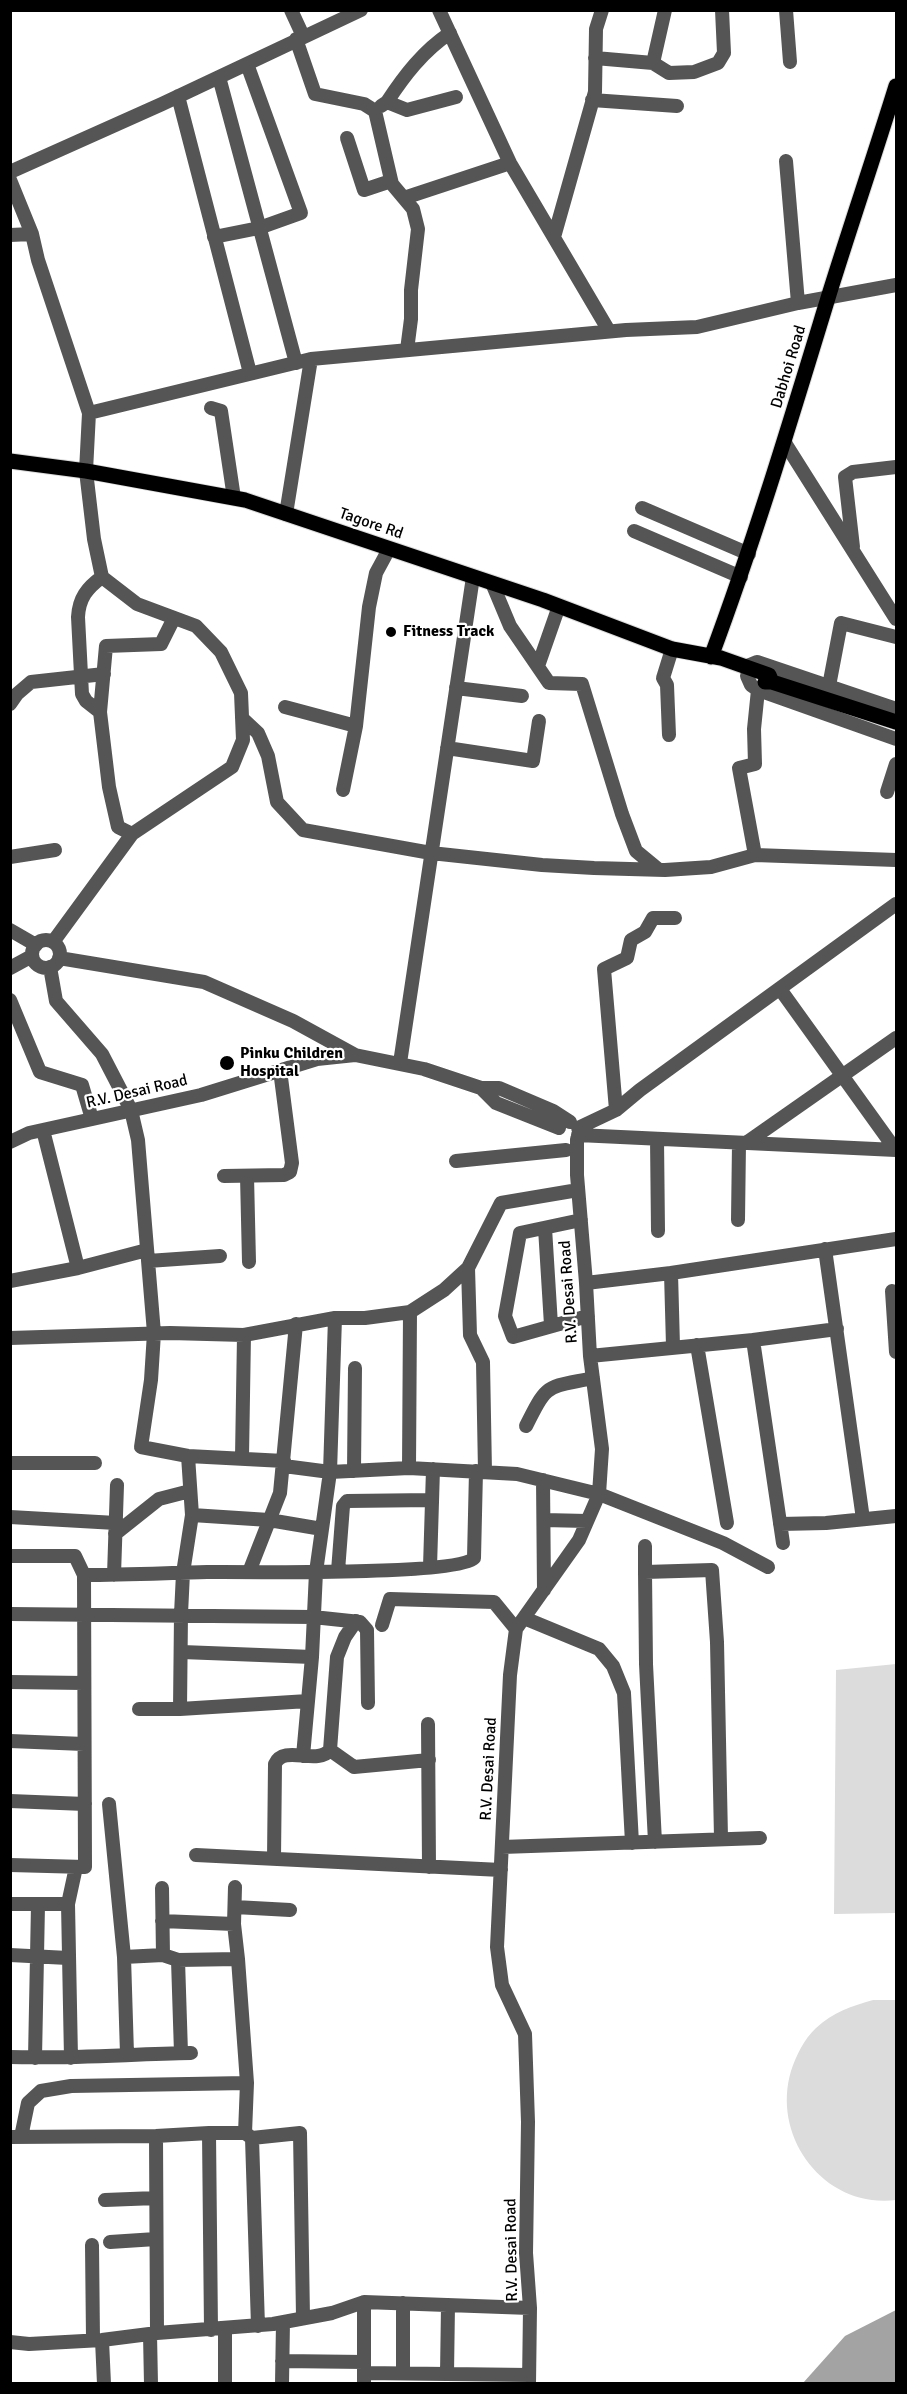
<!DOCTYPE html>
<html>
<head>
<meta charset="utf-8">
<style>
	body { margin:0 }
	#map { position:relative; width:907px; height:2394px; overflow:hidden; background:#fff; font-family:Signika,sans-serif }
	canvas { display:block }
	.frame { position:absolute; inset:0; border:12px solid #000; pointer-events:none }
</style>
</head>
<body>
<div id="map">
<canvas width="907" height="2394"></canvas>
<div class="frame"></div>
</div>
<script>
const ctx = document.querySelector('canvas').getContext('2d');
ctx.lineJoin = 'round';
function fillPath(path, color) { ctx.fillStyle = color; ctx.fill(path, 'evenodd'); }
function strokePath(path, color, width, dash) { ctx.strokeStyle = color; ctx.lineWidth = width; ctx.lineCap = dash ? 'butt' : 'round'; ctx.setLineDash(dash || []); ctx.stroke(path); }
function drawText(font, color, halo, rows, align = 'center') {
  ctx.font = font + ' Signika,sans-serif'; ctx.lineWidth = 4.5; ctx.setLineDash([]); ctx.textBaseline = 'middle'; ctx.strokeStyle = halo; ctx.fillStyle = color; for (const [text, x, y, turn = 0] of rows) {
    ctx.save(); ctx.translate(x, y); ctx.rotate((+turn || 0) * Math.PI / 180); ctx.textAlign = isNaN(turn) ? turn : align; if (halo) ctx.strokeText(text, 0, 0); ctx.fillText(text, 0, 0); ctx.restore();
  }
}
const green = new Path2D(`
	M896,1664V1913L834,1914L836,1670Z
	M873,2000H896V2200C825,2209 771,2138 791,2071C796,2056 804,2039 816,2028C833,2012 852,2006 873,2000Z`);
const water = new Path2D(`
	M896,2310V2383H803L845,2336Z`);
const minor = new Path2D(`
	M291,10L303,36
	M439,10L510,163L609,331
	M665,10L653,63L669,73L694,72L718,63L724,53L722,10
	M786,10L790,62
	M296,39L315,94L364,104L375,111L392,184L413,209L418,229L411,290V319L407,350
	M595,58L653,63
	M219,77L296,363
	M178,96L250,373
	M592,100L677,106
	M387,102C404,76 423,51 450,33
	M381,106L387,102L407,110L456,97
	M347,138L364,190L391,181
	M786,161L798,303
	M10,172L162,104L361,10
	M10,180L32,234L38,260L89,413L86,471L94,539L102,577L137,604L196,626L221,652L241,693L243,740L232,767L132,834L53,942
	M404,198L510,163
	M10,235L32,234
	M214,237L259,228L301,213L247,64
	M554,237L595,92L596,29L602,10
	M211,408L221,411L234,498
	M89,413L311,359L626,330L697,327L798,303L896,285
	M785,443L896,619
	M642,508L749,554
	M286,514L311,359
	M634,531L741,577
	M853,547L845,477L853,472L896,467
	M492,583L510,626L549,683L582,684L622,814L636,851L659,870
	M538,666L559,606
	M745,667L757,662L896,709
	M747,676L751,685L758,690L896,739
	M829,686L841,623L896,637
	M456,688L522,696
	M10,704L17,694L31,682L104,674
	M285,707L356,726L369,607L376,573L389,549
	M100,712L86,701L82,694L78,617C79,598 87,588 102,577
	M242,718L258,733L268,756L277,802L303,830L431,853L542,865L594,868L665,870L711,867L755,855L896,860
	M669,735L667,685L663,678L672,649
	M447,748L533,761L539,721
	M343,790L356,726
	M887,792L896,764
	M132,834L118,827L109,787L100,712L106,646L161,644L174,618
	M755,855L739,768L755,764L754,729L758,690
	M10,857L55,850
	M10,930L36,945
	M32 954a14 14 0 1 1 28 0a14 14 0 1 1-28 0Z
	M59,958L204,982L293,1021L355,1055
	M50,967L56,1001L102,1054L131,1110L138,1140L154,1333L151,1380L141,1447L188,1456L284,1461
	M10,968L32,956
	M780,989L895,1149
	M10,1000L40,1072L82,1085L92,1119
	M400,1063L473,577
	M481,1088L496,1103L559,1128
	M616,1110L604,969L627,958L631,940L645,932L653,918H675
	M578,1128L616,1110L640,1090L896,904
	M43,1130L78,1268
	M578,1135L896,1150
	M657,1139L658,1231
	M10,1142L29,1133L201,1095L317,1059L355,1055L424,1069L481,1088H499L553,1111L570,1122
	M746,1143L896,1038
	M456,1161L566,1150
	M224,1176L284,1175L290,1172L292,1163L280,1070
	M247,1176L249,1262
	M581,1220L520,1233L505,1316L513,1337L588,1316
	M738,1220L739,1143
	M545,1228L551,1325
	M825,1249L863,1519
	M148,1261L220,1256
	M468,1268L470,1335L483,1362L485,1472
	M10,1281L78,1268L147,1250
	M586,1283L671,1273
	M892,1291L896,1352
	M10,1338L170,1333L244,1335L335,1318H365L410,1312L444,1290L468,1268L501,1203L578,1190
	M753,1340L783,1543
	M697,1345L727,1523
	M673,1346L671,1273L896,1239
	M590,1356L753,1340L837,1329
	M526,1426C548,1382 546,1388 593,1378
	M188,1456L192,1515L183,1573L181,1614L180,1709L308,1701
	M242,1457L244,1335
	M10,1463H95
	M284,1466L330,1472L409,1468L517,1474L599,1494L723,1543L768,1567
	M409,1468L410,1312
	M354,1471L355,1368
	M543,1480L544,1590
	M192,1515L269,1520L322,1529
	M10,1517L116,1523
	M544,1520L587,1521
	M780,1524L826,1523L896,1516
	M115,1534L159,1499L190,1491
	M645,1546V1572L712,1570L717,1642L721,1838
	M10,1556H75L84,1575
	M430,1567L433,1469
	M338,1571L343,1506L347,1501L432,1500
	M249,1572L280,1493L296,1324
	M645,1572L646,1664L655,1842
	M114,1575L117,1485
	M10,1614L313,1617L360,1622L367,1630L368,1703
	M524,1618L599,1649L613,1666L624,1693L632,1843
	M382,1625L390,1599L494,1602L516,1629
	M182,1652L312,1657
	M10,1682L84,1683
	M139,1709H180
	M428,1724L429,1867
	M10,1741L84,1744
	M330,1750L354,1767L429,1760
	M303,1756L312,1657L316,1572L330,1472L335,1318
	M10,1801L85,1804
	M109,1804L124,1957L127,2054
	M502,1847L760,1838
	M196,1855L501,1870
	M274,1859L275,1764C284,1744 317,1766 330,1750L337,1657L345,1637L356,1621
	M10,1865L85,1867L84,1575C125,1575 166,1573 207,1572C244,1572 458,1575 474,1558L476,1471
	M235,1887L234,1924L238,1959L247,2083L245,2133
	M162,1888L163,1955
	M10,1904H68L71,2058
	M68,1904L76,1867
	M235,1907L290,1910
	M162,1921L234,1924
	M10,1955L68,1958
	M124,1957L163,1955L178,1960L238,1959
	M178,1960L181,2053
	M10,2057C71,2059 131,2054 191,2053
	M35,2058L38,1905
	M209,2133L211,2330
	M156,2136L157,2333
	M10,2137L156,2136L209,2133H245L252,2138L300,2133L303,2317
	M21,2137L28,2103L41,2091L71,2086L247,2083
	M252,2138L258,2326
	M105,2200L156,2198
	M110,2242L156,2239
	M92,2245L93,2339
	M403,2303V2373
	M150,2334L151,2384
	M102,2340L104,2384
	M10,2342L29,2344L102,2340L157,2333L273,2324L332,2313L364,2302L530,2308
	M282,2361L364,2362
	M364,2373L529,2375
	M447,2374L448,2305
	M225,2384V2328
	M282,2384L283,2322
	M364,2384V2302
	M529,2384L530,2308L526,2253L528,2122L525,2034L502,1985L497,1947L510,1675L516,1629L579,1540L599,1494L602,1449L590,1356L586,1283L577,1175V1139`);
const major = new Path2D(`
	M10,461L86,471L245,500L543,600L672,649L721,658L769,675L772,682
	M711,657C755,539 791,419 828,298C850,227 874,157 896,86
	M765,682H772L896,722`);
const markers = [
	[391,632,6,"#000"],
	[227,1063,8,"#000"]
];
const streetNames = [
	["Dabhoi Road",789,367,-73],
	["Tagore Rd",371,524,19],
	["R.V. Desai Road",137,1092,-13],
	["R.V. Desai Road",569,1292,-94],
	["R.V. Desai Road",489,1769,-87],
	["R.V. Desai Road",512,2250,-91]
];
const poiNames = [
	["Fitness Track",403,632],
	["Pinku Children",240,1054],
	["Hospital",240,1072]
];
fillPath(green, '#dcdcdc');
fillPath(water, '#a3a3a3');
strokePath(major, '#dbdbdb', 17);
strokePath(minor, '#555', 14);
strokePath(major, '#000', 15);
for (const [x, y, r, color] of markers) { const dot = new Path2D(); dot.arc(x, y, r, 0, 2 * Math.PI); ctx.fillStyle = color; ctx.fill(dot); strokePath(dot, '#fff', 2); }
drawText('16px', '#000', '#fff', streetNames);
drawText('bold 16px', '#000', '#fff', poiNames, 'left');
</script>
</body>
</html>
